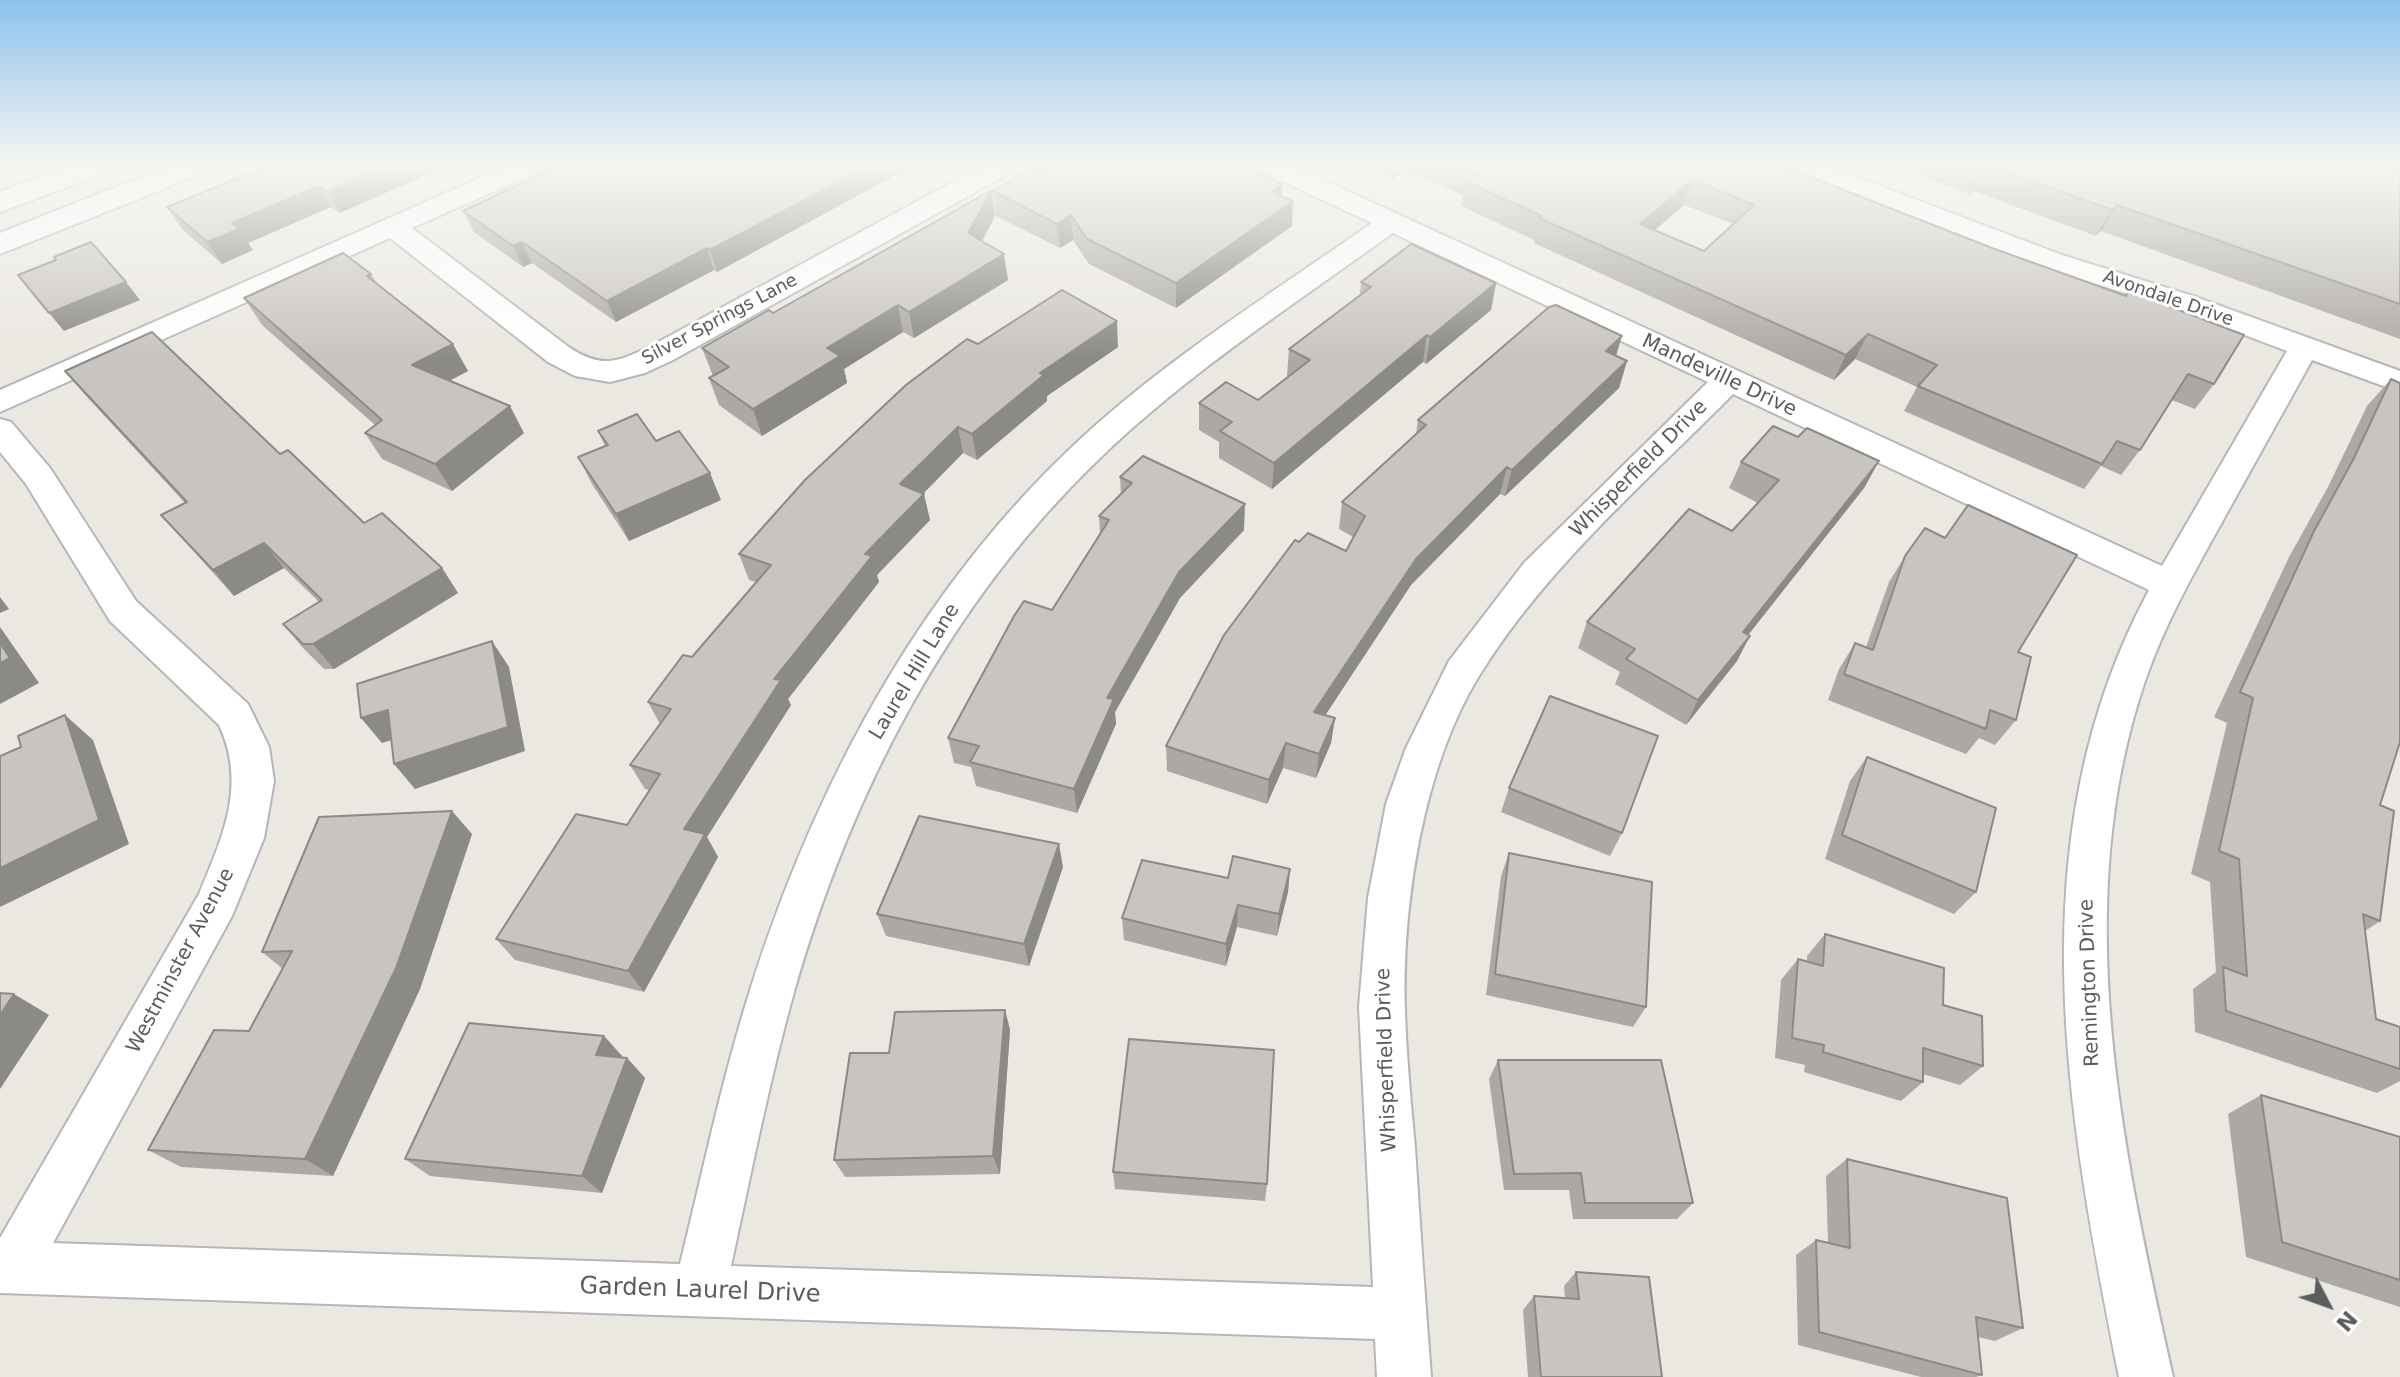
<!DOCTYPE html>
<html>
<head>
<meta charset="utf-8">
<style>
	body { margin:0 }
	#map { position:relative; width:2400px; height:1377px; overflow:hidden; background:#ebe8e1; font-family:"DejaVu Sans",sans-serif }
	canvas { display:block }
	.north { position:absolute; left:2288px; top:1265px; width:80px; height:80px; -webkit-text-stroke:6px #fff; paint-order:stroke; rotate:131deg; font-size:22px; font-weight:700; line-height:32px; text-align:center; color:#595d60 }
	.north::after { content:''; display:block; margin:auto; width:28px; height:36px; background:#595d60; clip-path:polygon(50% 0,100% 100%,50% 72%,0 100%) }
</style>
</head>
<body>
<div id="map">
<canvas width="2400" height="1377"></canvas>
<div class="north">N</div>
</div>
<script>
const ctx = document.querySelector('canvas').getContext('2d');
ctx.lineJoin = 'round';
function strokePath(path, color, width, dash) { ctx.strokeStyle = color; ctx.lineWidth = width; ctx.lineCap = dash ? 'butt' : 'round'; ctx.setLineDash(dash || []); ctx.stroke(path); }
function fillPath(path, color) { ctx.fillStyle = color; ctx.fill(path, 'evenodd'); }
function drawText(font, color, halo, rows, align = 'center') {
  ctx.font = font + ' "DejaVu Sans",sans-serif'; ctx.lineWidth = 6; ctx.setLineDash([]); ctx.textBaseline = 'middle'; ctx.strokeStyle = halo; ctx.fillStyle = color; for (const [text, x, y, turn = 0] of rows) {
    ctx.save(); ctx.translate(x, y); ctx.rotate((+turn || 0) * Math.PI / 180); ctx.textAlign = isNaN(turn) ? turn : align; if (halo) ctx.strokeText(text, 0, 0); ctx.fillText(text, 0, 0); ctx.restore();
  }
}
const minor = new Path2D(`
	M509,165H544L540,171L412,228L570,348C603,369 617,362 651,346L984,165H1017L1013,171L673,360L645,373L610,382L575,376L548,362L390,238L0,412V390Z
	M1256,165H1291L2162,566L2287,351L2173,308L2042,267L1792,171L1788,165H1825L2062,255L2193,296L2400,371V392L2312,360C2282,415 2251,469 2221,524C2193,574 2164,626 2145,681C2068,907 2123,1151 2173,1377H2119C2067,1113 2015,839 2149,590L1733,394C1645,483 1545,569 1479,676C1423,767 1402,904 1405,1009C1406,1055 1411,1102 1415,1148C1420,1224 1425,1301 1431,1377H1377L1375,1339L0,1293V1238L199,894C223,836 247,785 219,725L110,621L26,484L0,452V419L11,422L50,468L136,601L248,704L269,747L274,781L264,838L232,916L53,1243L680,1264C703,1171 722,1078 751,987C816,784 918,592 1074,445C1164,360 1271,294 1372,223L1260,171ZM1393,233L1708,382L1524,563L1449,661L1406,748L1386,804L1368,898L1359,1007L1373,1287L731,1266C751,1174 769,1082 794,992C851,793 949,603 1099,459C1188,373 1293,305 1393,233Z`);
const secondary = new Path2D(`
	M71,165H114L110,171L0,212V192Z
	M171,165H213L209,171L0,254V233Z`);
const wall = new Path2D(`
	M270,165H448L340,213L331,207L248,243L253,250L222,264L182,229L167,207Z
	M560,165H914L717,272L714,270L616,322L532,263L523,267L474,232L463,211Z
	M1361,165H1780L2214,384L2195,409L2172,400L2140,450L2121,475L2101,466L2084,489L1904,411L1917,387L1855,359L1834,380L1534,243V240L1461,206L1463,195L1405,171L1393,179ZM1684,205L1733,224L1704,251L1655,230Z
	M1894,165H2382L2400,171V339L2101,231L2096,236L1973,191L1970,194Z
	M1041,171L1282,185V196L1292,226L1176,308L1089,264L1073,240L1060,248L996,216L993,191Z
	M992,190L995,216L982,241L1008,280L914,338L903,332L844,369L847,383L762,436L719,405L709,378L713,376L702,348L773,313Z
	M371,274L377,284L468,371L449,381L524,433L452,491L382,459L365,433L375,425L262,325L244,298Z
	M1361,282L1496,283L1491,310L1426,364L1423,362L1272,489L1219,458V442L1199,430V403L1258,400L1288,377L1287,376L1289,349L1360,296Z
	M978,344L1118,347L1047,396V401L977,460L963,453L923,494L930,520L877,575L879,582L788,699L791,705L707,837L718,857L644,992L515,960L496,939L627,825L649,790L645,789L630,765L660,724L648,702L692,657L756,582L749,580L739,554Z
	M1616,356L1627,361L1619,388L1505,496L1500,494L1411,585L1325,715L1335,718L1331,743L1316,778L1283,768L1267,804L1167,771L1166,746L1299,542L1346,551L1353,537L1339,529L1342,502L1416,434L1418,420Z
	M65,371L280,454L364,523L442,568L458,593L334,669H324L303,648L283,624L319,602L284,568L234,596L161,515L185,503L87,397Z
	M2391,379L2380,805V921L2365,931L2376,1019L2400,1069V1081L2377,1093L2195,1032L2193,989L2216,972L2210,882L2191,874L2227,723L2214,717L2289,557L2328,487L2367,406Z
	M598,431L721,500L629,541L592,484L578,457L605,446Z
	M1798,437L1879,461L1864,488L1748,635L1737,661L1686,725L1615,684L1620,672L1578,648L1587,622L1732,531L1758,503L1729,488L1741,462Z
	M1120,477L1244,530L1180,598L1115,712L1116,724L1077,813L976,786L971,767L954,763L948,738L1052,610L1100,533L1099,516L1121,494Z
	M1905,556L2018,652L2016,720L1995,745L1979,738L1966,754L1828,700L1839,669L1855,643L1866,647L1889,582Z
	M1867,757L1976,892L1954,914L1825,859L1850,781Z
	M1509,788L1622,833L1610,856L1501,812Z
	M472,834L420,989L333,1176L181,1167L148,1150L249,1031L283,969L262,952Z
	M1509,853L1646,1007L1633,1027L1486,995L1501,876Z
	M1063,867L1029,966L886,936L877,914Z
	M1290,869L1288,892L1277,936L1237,927L1226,966L1124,940L1122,918L1228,878Z
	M1825,934L1943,1005L1983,1066L1960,1085L1923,1074V1082L1901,1101L1804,1072L1805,1065L1775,1058L1781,980L1798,959L1807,961V956Z
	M1005,1010L1010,1030L1000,1174L845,1177L834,1160L889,1053Z
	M604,1036L622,1056L621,1058H627L645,1078L602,1193L430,1176L405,1159Z
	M1498,1060L1693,1203L1677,1219H1573L1569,1190H1504L1489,1079Z
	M2261,1095L2400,1137V1307L2246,1257L2228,1114Z
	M1847,1159L2023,1328L1995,1341L1978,1337L1982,1375L1976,1377H1921L1798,1345L1796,1255L1816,1240L1828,1243L1826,1176Z
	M1113,1172L1267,1184L1265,1201L1115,1189Z
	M1576,1272L1662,1377H1528L1523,1310L1534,1296L1565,1298L1564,1286Z`);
const shadedWall = new Path2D(`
	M390,165H448L340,213L328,192Z
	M871,165H914L717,272L710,250Z
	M1395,165H1405V171L1393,179Z
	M1986,165L1973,191L1970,194L1983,168Z
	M1692,180L1684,205L1633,249L1640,224Z
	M1282,185L1281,210L1293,201L1292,226L1176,308V283L1272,192Z
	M319,186L331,207L248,243L253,250L222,264L207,242L232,223Z
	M992,190L995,216L972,260L968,233Z
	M2117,205L2101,231L2096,236L2112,210Z
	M1071,215L1073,240L1060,248L1057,224Z
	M522,242L532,263L523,267L513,246Z
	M707,248L714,270L616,322L607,301Z
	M1004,254L1008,280L914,338L909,312Z
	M126,282L140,300L64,331L49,313Z
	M1496,283L1491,310L1426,364L1430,337Z
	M898,305L903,332L844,369L847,383L762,436L753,409L827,348Z
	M1117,321L1118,347L1047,396V401L977,460L972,434L1040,373Z
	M1868,334L1855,359L1834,380L1846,355Z
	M1427,335L1423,362L1272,489L1274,463Z
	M1622,336L1614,363L1606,351Z
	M453,344L468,371L428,392L412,365Z
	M1627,361L1619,388L1505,496L1512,470Z
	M510,406L524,433L452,491L435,464Z
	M958,427L963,453L907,510L900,484Z
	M1879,461L1864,488L1730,658L1743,632Z
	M1507,467L1500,494L1411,585L1311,737L1314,712L1416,559Z
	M710,473L721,500L629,541L616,514Z
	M924,494L930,520L877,575L879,582L788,699L791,705L707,837L718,857L644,992L628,971L684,829L774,679L865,554Z
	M1245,504L1244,530L1180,598L1115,712L1116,724L1077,813L1074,789L1107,698L1179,572Z
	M264,543L284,568L234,596L213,570Z
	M442,568L458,593L334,669L313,644Z
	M0,597L9,609L0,613Z
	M0,627L39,683L0,704Z
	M1750,636L1737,661L1686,725L1698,700Z
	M492,641L509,667L525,751L415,789L394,764Z
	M388,710L408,735L382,743L361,718Z
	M65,715L93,740L129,844L0,907V868Z
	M1335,718L1331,743L1316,778L1319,754Z
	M1286,743L1283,768L1267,804L1269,780Z
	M452,811L472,834L420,989L333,1176L305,1159Z
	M1059,844L1063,867L1029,966L1024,944Z
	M1290,869L1288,892L1277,936L1279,914Z
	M1238,905L1237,927L1226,966V944Z
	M14,994L49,1015L0,1089V1015Z
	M1005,1010L1010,1030L1000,1174L993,1156Z
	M604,1036L622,1056L615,1075L596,1055Z
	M627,1058L645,1078L602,1193L582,1176Z`);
const building = new Path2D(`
	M270,165H390L328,192L319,186L232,223L239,229L207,242L167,207Z
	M560,165H871L710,250L707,248L607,301L522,242L513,246L463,211Z
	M1050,165H1248L1282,185L1272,192L1293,201L1176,283L1087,239L1071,215L1057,224L993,191L1035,167L1041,171Z
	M1455,165H1780L1992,248L2126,296L2129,291L2244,335L2214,384L2188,374L2140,450L2117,441L2102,464L1918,386L1937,365L1868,334L1846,355L1539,218L1542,216L1466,182L1477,174ZM1692,180L1754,205L1704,251L1640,224Z
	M1987,165H2382L2400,171V304L2117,205L2112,210Z
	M992,190L968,233L1004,254L909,312L898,305L827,348L840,356L753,409L709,378L729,367L702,348L769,310L773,313Z
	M91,242L126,282L49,313L18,275L56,260L54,257Z
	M1411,244L1496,283L1430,337L1427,335L1274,463L1220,431L1232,422L1199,403L1226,382L1258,400L1310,360L1289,349L1371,287L1361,282Z
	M343,253L371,274L367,276L453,344L412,365L510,406L435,464L365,433L382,420L244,298Z
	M1062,290L1117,321L1040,373L1044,375L972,434L958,427L900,484L924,494L865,554L872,556L774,679L781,680L684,829L705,834L628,971L496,939L576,814L627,825L660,774L630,765L671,709L648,702L683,655L692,657L771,565L739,554L805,480L906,385L967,339L978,344Z
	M1556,305L1622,336L1606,351L1627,361L1512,470L1507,467L1416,559L1314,712L1335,718L1319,754L1286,743L1269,780L1166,746L1224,635L1295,540L1299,542L1308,533L1346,551L1365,516L1342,502L1426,425L1418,420L1549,307Z
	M152,332L280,454L288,450L364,523L382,513L442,568L313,644H303L283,624L322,600L264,543L213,570L161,515L187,502L65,371Z
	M2391,379L2400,383V742L2380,805L2394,811L2380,921L2363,914L2376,1019L2400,1027V1069L2226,1011L2223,967L2247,976L2239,859L2219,851L2253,698L2240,692L2314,531L2353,460Z
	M637,414L656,441L679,431L710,473L616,514L578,457L608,445L598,431Z
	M1773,426L1798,437L1807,428L1879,461L1743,632L1750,636L1698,700L1626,659L1635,649L1587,622L1689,509L1732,531L1779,480L1741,462Z
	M1143,456L1245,504L1179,572L1107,698L1114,699L1074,789L970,762L979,746L948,738L1014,616L1024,601L1052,610L1109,520L1099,516L1132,483L1120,477Z
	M1968,505L2077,555L2018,652L2031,657L2016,720L1990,710L1986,729L1844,674L1855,643L1873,650L1905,556L1925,528L1945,538Z
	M492,641L508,727L394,764L388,710L361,718L357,684Z
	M0,643L10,658L0,663Z
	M1550,696L1658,736L1622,833L1509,788Z
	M65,715L99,820L0,868V756L21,747L18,736Z
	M1867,757L1996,808L1976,892L1842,835Z
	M452,811L396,968L305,1159L148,1150L214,1030L249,1031L292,951L262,952L319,817Z
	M919,816L1059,844L1024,944L877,914Z
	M1509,853L1652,882L1646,1007L1495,974Z
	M1233,856L1290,869L1279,914L1238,905L1226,944L1122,918L1142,860L1228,878Z
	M1825,934L1944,968L1943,1005L1982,1016L1983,1066L1923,1048V1082L1823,1052L1824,1045L1792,1038L1798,959L1823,966Z
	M0,993L14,994L0,1015Z
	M1005,1010L993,1156L834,1160L850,1053H889L895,1012Z
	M469,1023L604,1036L596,1055L627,1058L582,1176L405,1159Z
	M1129,1039L1274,1050L1267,1184L1113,1172Z
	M1498,1060H1661L1693,1203H1585L1581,1173L1514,1174Z
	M2261,1095L2400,1137V1280L2282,1242Z
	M1847,1159L2007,1198L2023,1328L1976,1317L1982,1375L1819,1332L1816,1240L1850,1248Z
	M1576,1272L1649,1277L1662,1377H1541L1534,1296L1579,1299Z`);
const farStreetnames = [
	["Avondale Drive",2168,299,19],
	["Silver Springs Lane",720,320,-28]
];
const streetNames = [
	["Mandeville Drive",1719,376,25],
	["Whisperfield Drive",1639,469,-45],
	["Laurel Hill Lane",915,672,-59],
	["Westminster Avenue",181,961,-62],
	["Remington Drive",2090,983,-92],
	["Whisperfield Drive",1387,1060,-92]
];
const nearStreetnames = [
	["Garden Laurel Drive",700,1291,2]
];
strokePath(minor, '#b3b6ba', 4);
strokePath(secondary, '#b2b6ba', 4);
fillPath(minor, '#fff');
fillPath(secondary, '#fff');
fillPath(wall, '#aca9a5');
fillPath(shadedWall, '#8c8a86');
fillPath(building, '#c8c5c0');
strokePath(building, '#8c8a86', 2);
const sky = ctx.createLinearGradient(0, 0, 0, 358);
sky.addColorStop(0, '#8dc2ed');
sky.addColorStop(0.46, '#f6f5f2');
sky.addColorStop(1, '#f6f5f200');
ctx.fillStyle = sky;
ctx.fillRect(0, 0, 2400, 358);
drawText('18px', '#595d60', '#fff', farStreetnames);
drawText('20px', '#595d60', '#fff', streetNames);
drawText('24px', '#595d60', '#fff', nearStreetnames);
</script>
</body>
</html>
